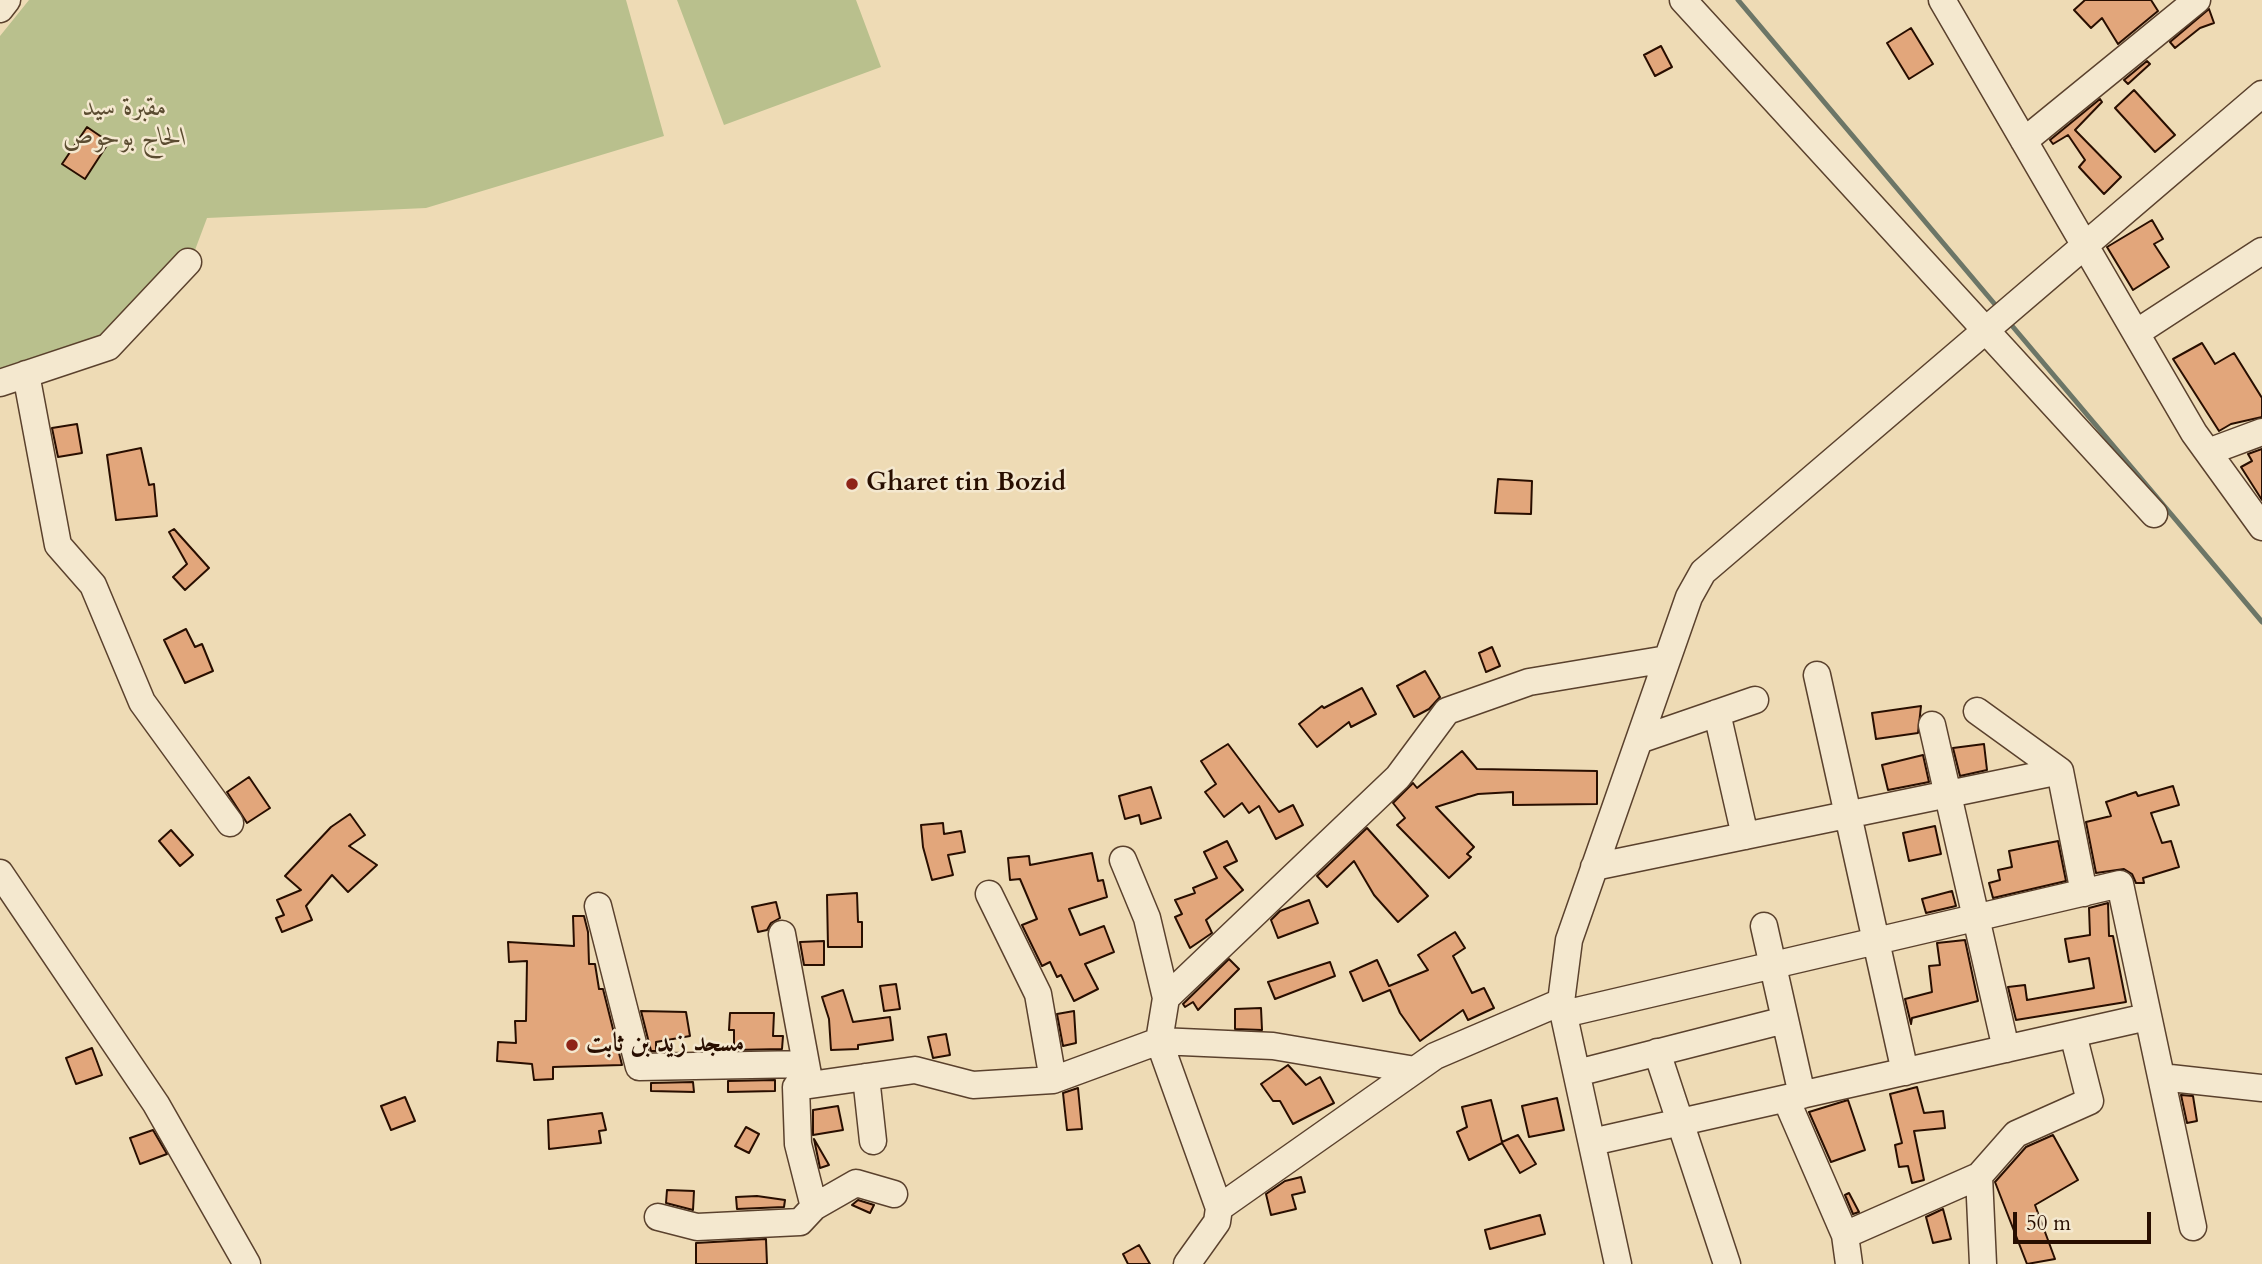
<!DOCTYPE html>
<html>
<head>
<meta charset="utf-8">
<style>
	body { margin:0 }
	#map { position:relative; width:2262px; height:1264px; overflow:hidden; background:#eedbb5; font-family:Cardo,serif }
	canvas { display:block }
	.scale { position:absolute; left:2013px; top:1212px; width:138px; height:32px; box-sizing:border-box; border:4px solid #280e00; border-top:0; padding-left:9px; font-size:21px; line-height:24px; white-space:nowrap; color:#280e00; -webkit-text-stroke:5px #f4e8cf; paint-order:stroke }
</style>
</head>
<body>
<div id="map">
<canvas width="2262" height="1264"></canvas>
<div class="scale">50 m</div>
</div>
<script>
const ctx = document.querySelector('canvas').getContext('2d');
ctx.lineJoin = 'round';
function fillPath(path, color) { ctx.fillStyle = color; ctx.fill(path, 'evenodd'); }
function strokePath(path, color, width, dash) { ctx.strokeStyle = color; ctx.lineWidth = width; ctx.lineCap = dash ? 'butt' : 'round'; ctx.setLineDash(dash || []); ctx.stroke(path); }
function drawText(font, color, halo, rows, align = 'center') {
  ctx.font = font + ' Cardo,Amiri,serif'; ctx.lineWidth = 5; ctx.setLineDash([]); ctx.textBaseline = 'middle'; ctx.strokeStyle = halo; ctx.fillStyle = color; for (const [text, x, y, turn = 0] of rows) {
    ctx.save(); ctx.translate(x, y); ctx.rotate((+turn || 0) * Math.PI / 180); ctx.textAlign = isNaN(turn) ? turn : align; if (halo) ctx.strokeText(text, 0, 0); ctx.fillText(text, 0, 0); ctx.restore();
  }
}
const green = new Path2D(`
	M29,0H626L664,136L426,208L207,218L192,258L93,357L0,379V36Z
	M677,0H856L881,67L724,125Z`);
const stream = new Path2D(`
	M1738,0L1998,308
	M2008,321L2262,622`);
const building = new Path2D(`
	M2085,0H2151L2158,11L2118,44L2102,18L2091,28L2074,10Z
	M2209,9L2214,23L2200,28L2175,48L2170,42Z
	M1911,28L1933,64L1909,79L1887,43Z
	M1661,46L1672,67L1655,76L1644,55Z
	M2147,61L2150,64L2128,84L2124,80Z
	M2134,90L2175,135L2155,152L2115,108Z
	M2100,99L2102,102L2075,130L2121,177L2104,194L2079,167L2085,160L2068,135L2053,144L2050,140Z
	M87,127L109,142L85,179L62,164Z
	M2152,220L2163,239L2154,244L2169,267L2133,290L2107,247Z
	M2202,343L2215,364L2234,353L2262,398V417L2231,424L2219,431L2173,359Z
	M77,424L82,453L58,457L52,428Z
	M141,448L149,485L154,484L157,516L116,520L107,455Z
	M2262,449V500L2241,467L2252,461L2248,454Z
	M1498,479L1532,481L1531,514L1495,513Z
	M174,529L209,568L185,590L173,577L187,564L169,532Z
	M186,629L195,647L202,644L213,671L185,683L164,640Z
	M1492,647L1500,666L1486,672L1479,653Z
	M1425,671L1440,697L1429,709L1414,717L1397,686Z
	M1362,688L1376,714L1351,727L1349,722L1317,747L1299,724L1322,706L1324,708Z
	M1921,706L1918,733L1876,739L1872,713Z
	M1228,744L1279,812L1293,805L1303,825L1276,839L1259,806L1249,813L1242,803L1224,817L1205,792L1216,784L1201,761Z
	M1984,744L1987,770L1960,776L1953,748Z
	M1462,751L1477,769L1597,771V804L1513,805V792L1478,794L1436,807L1474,847L1467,854L1471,857L1449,878L1397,825L1405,818L1393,803L1413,783L1417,788Z
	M1923,755L1929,782L1888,790L1882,765Z
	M249,777L270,808L247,823L227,792Z
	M2173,786L2179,805L2151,813L2162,843L2171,841L2179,867L2143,878L2144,883H2136L2132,874L2124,869L2096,873L2086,822L2111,816L2106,802L2136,792L2138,796Z
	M1151,787L1161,818L1141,824L1139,815L1125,819L1119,796Z
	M350,814L365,835L349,846L377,865L348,892L332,875L306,906L312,920L282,932L276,918L284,915L277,900L301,890L285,876L331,827Z
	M943,823L944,834L961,831L965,852L948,855L953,875L932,880L923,847L921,825Z
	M1935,826L1941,854L1909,861L1903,833Z
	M1367,828L1428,896L1398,922L1374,895L1354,861L1327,887L1317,876Z
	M171,830L193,855L180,866L159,841Z
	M1227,841L1237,861L1224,867L1243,890L1206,920L1212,933L1190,948L1175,917L1182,914L1175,900L1195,893L1193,888L1217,878L1204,852Z
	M2058,841L2066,881L1993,898L1989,883L2000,880L1998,870L2012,867L2009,851Z
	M1092,853L1098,881L1103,880L1107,897L1069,909L1080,935L1104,926L1114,952L1085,964L1098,989L1074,1001L1061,975L1057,977L1050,962L1042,966L1022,925L1037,919L1020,879L1010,880L1008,858L1029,856L1030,865Z
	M1952,891L1956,906L1926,913L1922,899Z
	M857,893L858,922H862V947H828L827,895Z
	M1309,900L1318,923L1278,938L1271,920L1280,911Z
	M776,902L780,918L771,923L767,930L758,932L752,907Z
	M2108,903L2109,936H2113L2126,1002L2016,1020L2008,987L2025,985L2027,1000L2094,988L2089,958L2069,962L2065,939L2090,935L2089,908Z
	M573,916H584L588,932L589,964H595L599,989H603L622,1065L553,1067V1079L534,1080L532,1064L497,1061L498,1042L516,1043L515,1021H526L527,961L509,962L508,942L574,946Z
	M1455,932L1465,948L1453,956L1472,993L1484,988L1494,1008L1468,1020L1463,1010L1420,1041L1400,1013L1390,990L1363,1001L1350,972L1377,960L1389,986L1428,970L1418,955Z
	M1965,940L1978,1001L1912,1018L1911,1024L1905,999L1932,992L1929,966L1940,965L1937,943Z
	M824,941V965H804L800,942Z
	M1229,959L1239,969L1198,1010L1193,1002L1185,1007L1183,1004Z
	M1330,962L1335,976L1275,999L1268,982Z
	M896,984L900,1009L884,1011L880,986Z
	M843,990L853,1022L890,1017L893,1040L858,1045V1049L831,1050L829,1019L822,997Z
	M1261,1008L1262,1030L1235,1029V1009Z
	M641,1011L686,1012L690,1036L656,1042V1051H651Z
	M1074,1011L1076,1043L1063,1046L1057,1014Z
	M730,1013H774L773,1036H783L782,1049L734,1050V1030H729Z
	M946,1034L950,1055L933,1058L928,1037Z
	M92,1048L102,1075L76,1084L66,1058Z
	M1288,1065L1306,1085L1320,1077L1334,1103L1293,1124L1280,1101H1273L1261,1084Z
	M775,1080V1091L728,1092V1081Z
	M693,1082L694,1092L651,1091V1083Z
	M1917,1087L1924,1113L1943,1111L1945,1128L1914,1131L1924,1180L1912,1183L1908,1166L1899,1167L1895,1145L1902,1143L1890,1094Z
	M1078,1088L1082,1129L1067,1130L1063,1093Z
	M2181,1095L2193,1096L2197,1121L2187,1123Z
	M405,1097L415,1121L391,1130L381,1106Z
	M1557,1098L1564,1130L1529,1137L1522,1106Z
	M1491,1100L1502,1142L1518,1135L1536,1164L1520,1173L1502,1143L1469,1160L1457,1132L1467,1127L1462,1107Z
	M1848,1100L1865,1150L1831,1162L1809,1112Z
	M838,1106L843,1130L813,1135V1110Z
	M602,1113L606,1130L599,1131L601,1143L549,1149L548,1120Z
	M746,1127L759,1134L749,1153L735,1146Z
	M153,1130L167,1154L140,1164L130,1138Z
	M2053,1135L2078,1180L2035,1205L2055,1259L2027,1264L1995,1182L2026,1147Z
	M814,1139L829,1165L820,1168Z
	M1301,1177L1305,1192L1292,1195L1296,1209L1271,1215L1266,1194L1285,1181Z
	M667,1190L694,1191L693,1210L666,1203Z
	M1849,1193L1859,1212L1853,1214L1845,1195Z
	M757,1196L785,1200L784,1207L737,1209L736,1197Z
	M858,1200L874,1205L870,1213L852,1205Z
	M1943,1209L1951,1239L1933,1243L1926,1217Z
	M1540,1215L1545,1234L1490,1249L1485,1230Z
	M766,1239L767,1264H696V1243Z
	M1139,1245L1150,1264H1128L1123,1254Z`);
const minor = new Path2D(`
	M1683,0L2154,514
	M1942,0L2194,433L2262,527
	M0,9L7,0
	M2024,141L2197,0
	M2136,333L2262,251
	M26,374L58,545L93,585L142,702L230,823
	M0,383L108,347L188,262
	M2208,452L2262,432
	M1817,675L1905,1072
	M1977,711L2060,771L2084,893
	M1717,713L1745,836
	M1932,725L2006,1049
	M1639,740L1755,700
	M1123,860L1147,918L1166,998
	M1594,867L2060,771
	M0,873L156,1104L247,1264
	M989,894L1038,994L1053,1080
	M598,906L639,1067L806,1064
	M1764,926L1802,1095
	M782,934L809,1080
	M1564,1014L2120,884L2193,1227
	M1657,1052L1727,1264
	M1577,1073L1785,1020
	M866,1077L873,1141
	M2161,1077L2262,1088
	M1786,1099L1845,1235L1849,1264
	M1592,1142L2147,1017
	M1979,1176L1983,1264
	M814,1207L798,1144L796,1087L915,1070L973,1085L1053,1080L1159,1041L1273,1046L1415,1070
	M1219,1208L1435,1056L1561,1002
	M658,1217L697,1227L800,1222L814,1207L856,1183L894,1194
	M1845,1235L1979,1176L2016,1134L2090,1101L2073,1034
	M1187,1264L1217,1222L1219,1208L1159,1041L1166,998L1398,777L1447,711L1529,682L1667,659
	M1618,1264L1561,1002L1569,940L1689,597L1703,572L2262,94`);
const markers = [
	[852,484,7,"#8f2418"],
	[572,1045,7,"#8f2418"]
];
const parkNames = [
	["مقبرة سيد",125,109],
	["الحاج بوحوص",125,139]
];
const poiNames = [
	["Gharet tin Bozid",866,484],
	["مسجد زيد بن ثابت",586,1045]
];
fillPath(green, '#b9c08d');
strokePath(stream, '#6c7667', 5);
fillPath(building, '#e2a67b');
strokePath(building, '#280e00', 2);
strokePath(minor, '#5a412d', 29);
strokePath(minor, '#f4e8cf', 26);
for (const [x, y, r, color] of markers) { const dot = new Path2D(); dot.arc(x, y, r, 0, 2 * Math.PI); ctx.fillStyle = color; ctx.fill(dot); strokePath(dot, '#f4e8cf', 2.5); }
drawText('italic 26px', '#5b4c31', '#f4e8cf', parkNames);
drawText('bold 26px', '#280e00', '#f4e8cf', poiNames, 'left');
</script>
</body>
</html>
